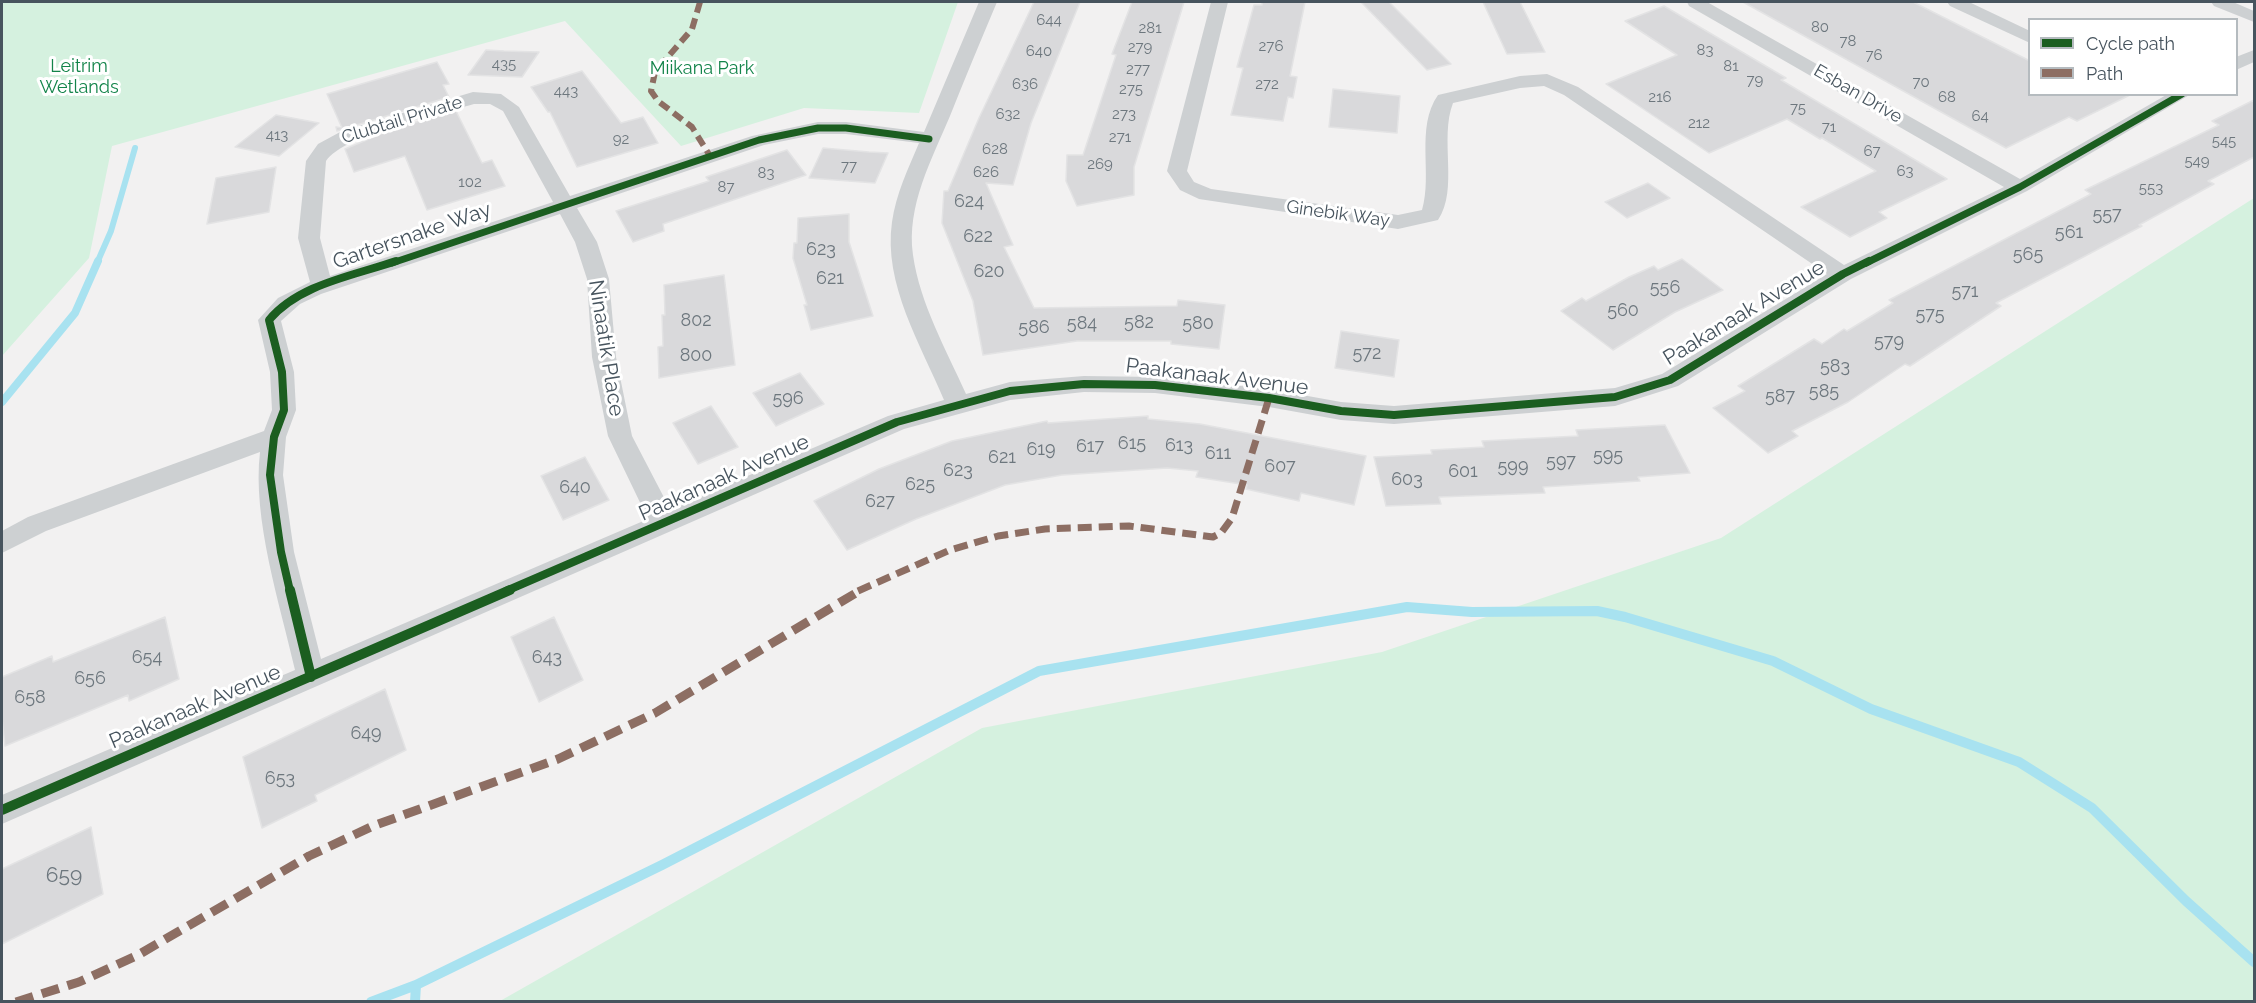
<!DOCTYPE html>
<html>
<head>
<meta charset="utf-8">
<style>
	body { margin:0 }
	#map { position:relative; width:2256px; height:1003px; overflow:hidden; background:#f2f1f1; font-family:Raleway,sans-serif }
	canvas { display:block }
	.frame { position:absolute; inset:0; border:3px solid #47545e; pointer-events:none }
	.legend { position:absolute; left:2028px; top:18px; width:210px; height:78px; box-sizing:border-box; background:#fff; border:2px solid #b5bbbf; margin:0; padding:8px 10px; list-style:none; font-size:18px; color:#47545e }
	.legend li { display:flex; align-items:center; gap:12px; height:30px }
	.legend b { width:30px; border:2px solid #b5bbbf }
</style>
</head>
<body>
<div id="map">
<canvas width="2256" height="1003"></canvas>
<div class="frame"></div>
<ul class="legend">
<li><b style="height:8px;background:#1b5e20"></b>Cycle path</li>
<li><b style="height:8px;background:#8d6e63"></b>Path</li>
</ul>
</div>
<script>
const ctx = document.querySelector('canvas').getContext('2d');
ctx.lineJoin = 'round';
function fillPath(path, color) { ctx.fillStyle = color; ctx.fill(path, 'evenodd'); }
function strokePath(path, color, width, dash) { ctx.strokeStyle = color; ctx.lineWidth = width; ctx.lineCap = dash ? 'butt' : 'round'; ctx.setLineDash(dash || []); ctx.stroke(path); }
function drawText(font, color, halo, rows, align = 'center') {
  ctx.font = font + ' Raleway,sans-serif'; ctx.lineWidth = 6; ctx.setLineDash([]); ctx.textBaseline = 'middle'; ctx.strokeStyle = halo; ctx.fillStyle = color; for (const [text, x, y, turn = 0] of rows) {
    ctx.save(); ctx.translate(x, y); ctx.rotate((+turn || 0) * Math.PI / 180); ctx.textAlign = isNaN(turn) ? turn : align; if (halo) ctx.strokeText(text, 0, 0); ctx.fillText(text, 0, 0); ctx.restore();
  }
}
const green = new Path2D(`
	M2,2H958L919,113L804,108L681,146L565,21L112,146L89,258L2,356Z
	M2254,198V1001H500L982,728L1382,652L1721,538Z`);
const streamFar2 = new Path2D(`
	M97,263L111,231L135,148`);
const streamFar1 = new Path2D(`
	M2,402L75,313L98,261`);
const stream = new Path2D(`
	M371,1002L416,985L662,865L1039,671L1407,607L1472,612L1597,611L1625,617L1773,661L1871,709L2019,762L2092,808L2186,901L2254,962
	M415,1002L416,985`);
const building = new Path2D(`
	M1034,2H1080L1031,123L1013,185L986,183L1013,245L1004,247L1034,308L1177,306L1178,300L1225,305L1219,349L1171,344V341H1077L983,355L973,301L942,223L944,191H948L979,118Z
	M1132,2H1184L1134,167V195L1077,206L1066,181L1067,155H1083L1116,55L1112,54Z
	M1262,2H1305L1290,76L1297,77L1293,98L1288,97L1283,121L1231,115L1243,68L1237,67L1254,5H1262Z
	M1361,2H1389L1451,64L1427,70Z
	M1483,2H1520L1545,52L1507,54Z
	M1743,2H1913L2030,61V94H2132L2077,121L2069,117L2006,148Z
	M1664,6L1786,78L1781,80L1947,179L1879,212L1887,218L1850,237L1801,207L1876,171L1822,138L1820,139L1787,119L1709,153L1606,84L1677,55L1625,21Z
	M486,50L504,51L539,52L522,77L468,75Z
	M437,62L449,84L443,85L449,97L337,131L336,127L342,128L327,94Z
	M582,71L621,123L643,117L658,143L577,167L550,112H548L531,87Z
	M1333,89L1400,96L1397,133L1329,127Z
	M2254,100V157L2208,181L2214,184L2139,225L2142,226L1996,303L2001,306L1910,366L1905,364L1848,402L1792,431L1798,436L1768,453L1713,408L1745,391L1738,386L1814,339L1822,344L1844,329L1847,331L1893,303L1889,300L2091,194L2085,190L2219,125L2212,121Z
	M456,111L482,163L492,160L505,186L427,210L405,156L354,172L345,149L395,128Z
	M276,115L319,123L279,156L235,147Z
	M823,148L869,152L888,153L875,183L809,178Z
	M787,150L806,175L663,224L664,231L633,242L616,211L709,181L706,177Z
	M276,167L269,212L207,224L216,178Z
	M1648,183L1670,198L1627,218L1605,202Z
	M849,214V242L873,316L811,330L804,305H807L793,258L794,243H797L798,218Z
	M1682,259L1723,290L1675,312L1613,350L1561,311L1582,298L1586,301L1629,277L1654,266L1658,270Z
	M724,275L735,365L659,378L658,347L663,346L662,315H665L664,285Z
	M1341,331L1399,340L1394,377L1335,368Z
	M800,373L824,404L776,426L753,393Z
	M711,406L738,447L698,464L673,423Z
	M1148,416V419L1200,424L1366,456L1354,505L1301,493L1299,501L1246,489L1247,485L1196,477L1198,471L1167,468L1062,475L1005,485L916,519L847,550L814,501L879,469L952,441L1047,421L1048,423Z
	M1665,425L1690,473L1638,477L1640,481L1543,487L1545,493L1439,497L1441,504L1386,506L1374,457L1432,454L1431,450L1484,447L1482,441L1578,436L1576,430Z
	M585,457L609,500L563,520L541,476Z
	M165,617L179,679L129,701L128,695L5,746L2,719V677L52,656L53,662Z
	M554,617L583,680L539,702L511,637Z
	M385,689L406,750L315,795L317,801L262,828L243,757Z
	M91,827L103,894L2,944V869Z`);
const minor = new Path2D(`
	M979,2H997C981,40 965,78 950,116C932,159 906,206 913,255C920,304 946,349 966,394L1010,382L1084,376L1155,377L1269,389L1341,402L1394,406L1615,388L1662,374L1827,274L1564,95L1544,86L1520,88L1453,103C1439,139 1459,189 1438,220L1398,229L1199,199L1180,190L1167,171L1211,2H1228L1187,171L1194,182L1211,189L1398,215L1422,210C1433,174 1415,128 1438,95L1520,76L1547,74L1578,87L1844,265L2004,187L1689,6L1687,2H1707L2020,179L2168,94H2191L2027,191L1851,279L1678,386L1615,406L1394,424L1341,420L1269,407L1155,393L1084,392L1010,400L904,429L2,824V795L295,670C280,604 252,519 260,452L46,531L2,553V531L28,517L264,431L272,410L270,372L258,320L278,298L310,282L298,238L306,161L318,144L342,131L473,92L501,94L519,107L570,196L752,136L818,122H846L924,132ZM474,104H490L503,111L553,202L330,276L320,238L326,161C345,134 440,114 474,104ZM818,134H846L919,143C908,169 896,194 892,222C883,284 921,345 944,400L888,416L670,509L632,436L616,357L609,279L597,242L577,208L764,145ZM560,214L575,242L587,279L592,357L608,436L648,519L321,659L294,552L283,475L286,437L296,410L294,372L281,321L300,304L321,294Z
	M1947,2H1969L2030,31V43L1950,6Z
	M2211,2H2233L2254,11V22L2214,6Z
	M2254,50V62L2236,70V57Z`);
const quietFar2 = new Path2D(`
	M700,2L692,29L655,72L651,91L658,101L692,127L710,156`);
const quietFar1 = new Path2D(`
	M858,591L950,550L998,536L1045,529L1129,526L1213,537L1221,533L1232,518L1269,398`);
const quiet = new Path2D(`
	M16,1002L79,982L138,955L309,856L373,826L558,759L655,713L861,590`);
const cyclewayFar2 = new Path2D(`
	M392,263L759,140L818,128H846L929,139
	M1866,263L2020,187L2182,94`);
const cyclewayFar1 = new Path2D(`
	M290,591L281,552L270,475L274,437L284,410L282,372L269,320C299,284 353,276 396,261
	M506,591L897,422L1010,391L1084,384L1155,385L1269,398L1341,411L1394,415L1615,397L1670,380L1843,274L1869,261`);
const cycleway = new Path2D(`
	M290,590L311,677
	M2,810L510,590`);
const farNumbernames = [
	["644",1049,20],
	["80",1820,27],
	["281",1150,28],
	["78",1848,41],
	["276",1271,46],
	["279",1140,47],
	["83",1705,50],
	["640",1039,51],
	["76",1874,55],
	["435",504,64],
	["81",1731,66],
	["277",1138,69],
	["79",1755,80],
	["70",1921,82],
	["636",1025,84],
	["272",1267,84],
	["275",1131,89],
	["443",566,91],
	["216",1660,97],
	["68",1947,97],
	["75",1798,108],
	["632",1008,114],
	["273",1124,114],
	["64",1980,116],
	["212",1699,123],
	["71",1829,127],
	["413",277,135],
	["271",1120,137],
	["92",621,139],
	["545",2224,141],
	["628",995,149],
	["67",1872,151],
	["549",2197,161],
	["269",1100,164],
	["77",849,166],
	["63",1905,171],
	["626",986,172],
	["83",766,173],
	["102",470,182],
	["87",726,187],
	["553",2151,188]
];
const farParknames = [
	["Leitrim",79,67],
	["Wetlands",79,88],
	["Miikana Park",702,69]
];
const farStreetnames = [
	["Esban Drive",1858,94,30],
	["Clubtail Private",402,120,-17],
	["Ginebik Way",1338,214,8]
];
const numberNames = [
	["624",969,202],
	["557",2107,215],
	["561",2069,233],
	["622",978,237],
	["623",821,250],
	["565",2028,255],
	["620",989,272],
	["621",830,279],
	["556",1665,288],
	["571",1965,292],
	["560",1623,311],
	["575",1930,315],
	["802",696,321],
	["582",1139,323],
	["584",1082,324],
	["580",1198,324],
	["586",1034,328],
	["579",1889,342],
	["572",1367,354],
	["800",696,356],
	["583",1835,367],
	["585",1824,392],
	["587",1780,397],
	["596",788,399],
	["615",1132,444],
	["613",1179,446],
	["617",1090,447],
	["619",1041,450],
	["611",1218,454],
	["595",1608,456],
	["621",1002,458],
	["597",1561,462],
	["607",1280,467],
	["599",1513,467],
	["623",958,471],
	["601",1463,472],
	["603",1407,480],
	["625",920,485],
	["640",575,488],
	["627",880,502],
	["654",147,658],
	["643",547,658],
	["656",90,679],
	["658",30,698],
	["649",366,734],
	["653",280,779]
];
const streetNames = [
	["Gartersnake Way",412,236,-19],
	["Paakanaak Avenue",1744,313,-31],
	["Ninaatik Place",606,348,81],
	["Paakanaak Avenue",1217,377,7],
	["Paakanaak Avenue",724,478,-24],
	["Paakanaak Avenue",195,707,-23]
];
const nearNumbernames = [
	["659",64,876]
];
fillPath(green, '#d5f1df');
strokePath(streamFar2, '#a8e2f0', 6);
strokePath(streamFar1, '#a8e2f0', 8);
strokePath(stream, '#a8e2f0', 10);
fillPath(building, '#d9d9db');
strokePath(building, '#e3e3e4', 1.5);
fillPath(minor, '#cdd0d2');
strokePath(quietFar2, '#8d6e63', 6, [11, 6]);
strokePath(quietFar1, '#8d6e63', 7, [14, 7]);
strokePath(quiet, '#8d6e63', 9, [18, 9]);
strokePath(cyclewayFar2, '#1b5e20', 7);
strokePath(cyclewayFar1, '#1b5e20', 8);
strokePath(cycleway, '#1b5e20', 10);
drawText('15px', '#6d777e', null, farNumbernames);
drawText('18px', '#13844a', '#fff', farParknames);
drawText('18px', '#47545e', '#fff', farStreetnames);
drawText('18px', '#6d777e', null, numberNames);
drawText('21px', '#47545e', '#fff', streetNames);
drawText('21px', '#6d777e', null, nearNumbernames);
</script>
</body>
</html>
